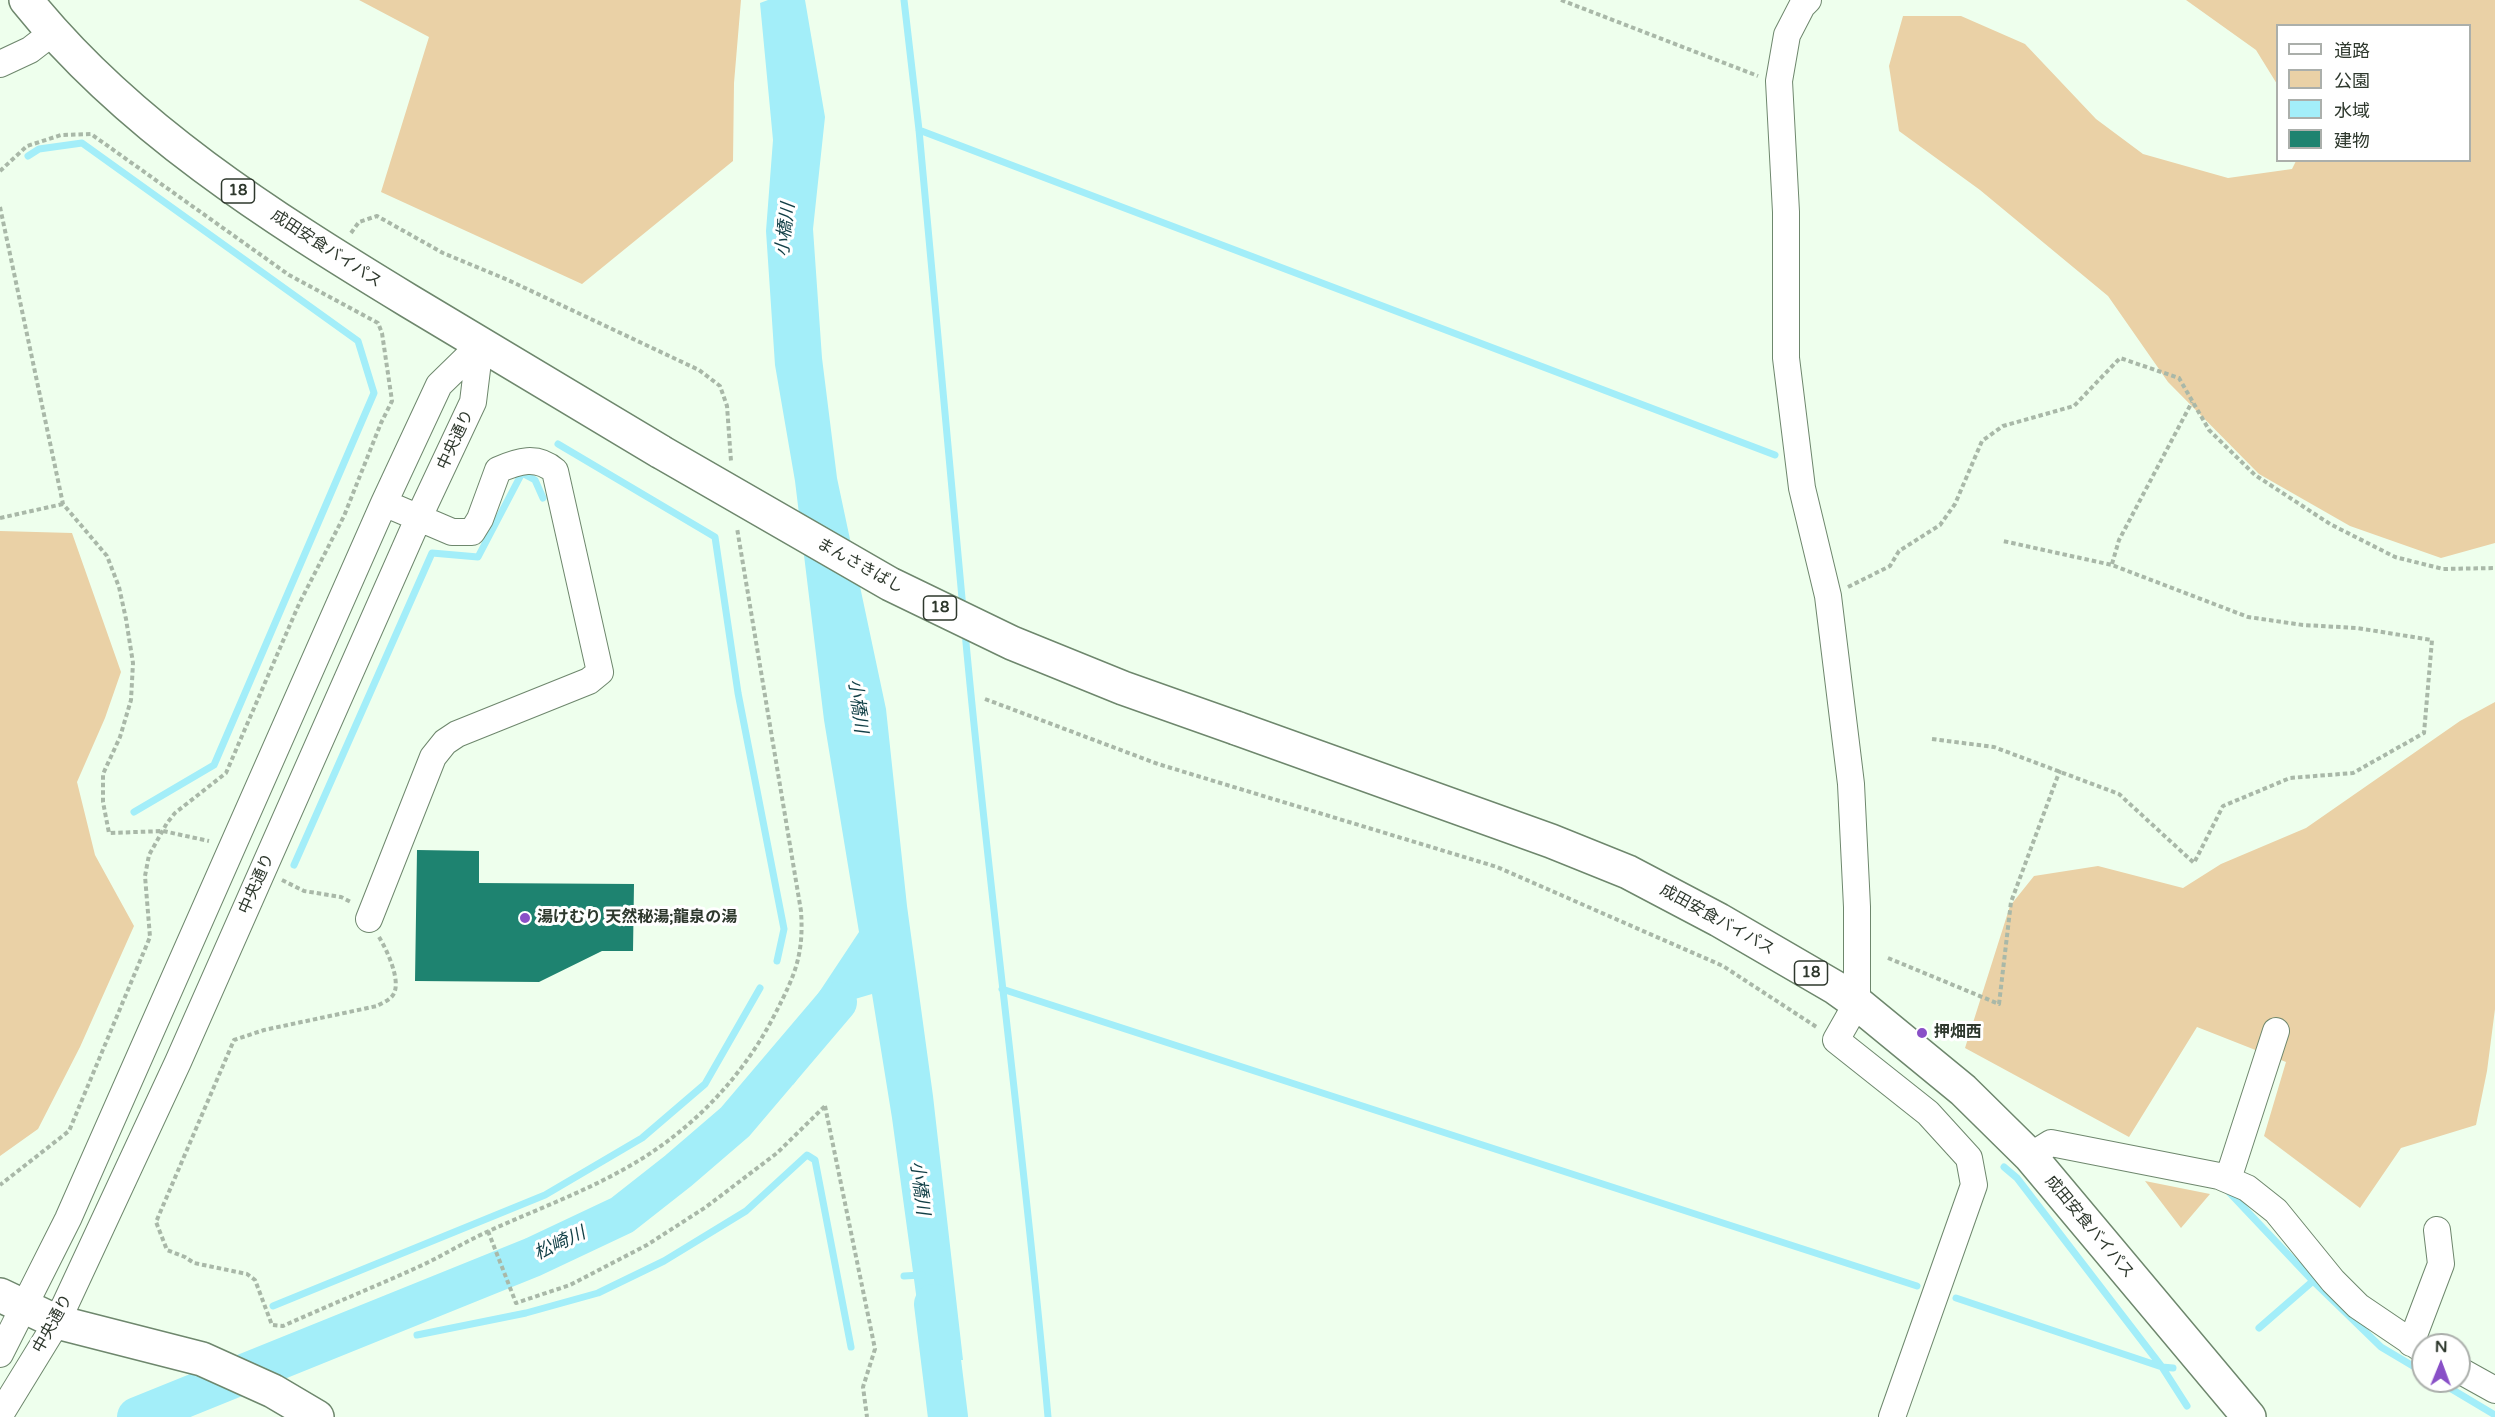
<!DOCTYPE html>
<html>
<head>
<meta charset="utf-8">
<style>
	body { margin:0 }
	#map { position:relative; width:2495px; height:1417px; overflow:hidden; background:#eeffed; font-family:"Varela Round","Noto Sans JP",sans-serif }
	canvas { display:block }
	.legend { position:absolute; left:2276px; top:24px; width:195px; height:138px; box-sizing:border-box; background:#fff; border:2px solid #abafab; margin:0; padding:8px 10px; list-style:none; font-size:18px; color:#2e382d }
	.legend li { display:flex; align-items:center; gap:12px; height:30px }
	.legend b { width:30px; border:2px solid #abafab }
	.north { position:absolute; left:2411px; top:1333px; width:60px; height:60px; box-sizing:border-box; background:#fff; border:2px solid #abafab; border-radius:50%; rotate:1deg; font-size:16px; font-weight:700; line-height:24px; text-align:center; color:#2e382d }
	.north::after { content:''; display:block; margin:auto; width:21px; height:27px; background:#8950c7; clip-path:polygon(50% 0,100% 100%,50% 72%,0 100%) }
</style>
</head>
<body>
<div id="map">
<canvas width="2495" height="1417"></canvas>
<ul class="legend">
<li><b style="height:8px;background:#fff"></b>道路</li>
<li><b style="height:16px;background:#ead1a6"></b>公園</li>
<li><b style="height:16px;background:#a3eef9"></b>水域</li>
<li><b style="height:16px;background:#1e8370"></b>建物</li>
</ul>
<div class="north">N</div>
</div>
<script>
const ctx = document.querySelector('canvas').getContext('2d');
ctx.lineJoin = 'round';
function fillPath(path, color) { ctx.fillStyle = color; ctx.fill(path, 'evenodd'); }
function strokePath(path, color, width, dash) { ctx.strokeStyle = color; ctx.lineWidth = width; ctx.lineCap = dash ? 'butt' : 'round'; ctx.setLineDash(dash || []); ctx.stroke(path); }
function drawText(font, color, halo, rows, align = 'center') {
  ctx.font = font + ' "Varela Round","Noto Sans JP",sans-serif'; ctx.lineWidth = 6; ctx.setLineDash([]); ctx.textBaseline = 'middle'; ctx.strokeStyle = halo; ctx.fillStyle = color; for (const [text, x, y, turn = 0] of rows) {
    ctx.save(); ctx.translate(x, y); ctx.rotate((+turn || 0) * Math.PI / 180); ctx.textAlign = isNaN(turn) ? turn : align; if (halo) ctx.strokeText(text, 0, 0); ctx.fillText(text, 0, 0); ctx.restore();
  }
}
const green = new Path2D(`
	M359,0H741L734,83L733,161L582,284L381,192L429,37Z
	M2186,0H2495V543L2441,558L2350,526L2259,474L2168,382L2108,296L1980,190L1899,131L1889,66L1903,16H1961L2025,44L2096,119L2143,154L2228,178L2292,169L2296,161L2470,160V26H2278L2277,84L2256,50Z
	M0,531L72,533L121,672L105,718L77,782L95,855L134,926L80,1047L38,1129L0,1156Z
	M2495,702V1009L2487,1071L2476,1125L2401,1148L2360,1208L2264,1136L2286,1062L2197,1027L2129,1137L1965,1048L2010,906L2034,876L2098,866L2183,888L2221,864L2306,828L2460,721Z
	M2145,1181L2210,1194L2181,1228Z`);
const water = new Path2D(`
	M768,0H805L825,117L813,229L822,358L837,478L886,709L907,906L933,1096L963,1360H925L892,1118L872,994L855,999L793,1085L806,1012L859,932L824,720L795,481L775,365L766,231L773,140L760,3Z`);
const stream = new Path2D(`
	M904,0L919,130L963,609
	M919,130L1775,455
	M28,156L39,149L82,143L358,341L374,393L214,765L134,812
	M558,444L715,537L738,693L784,929L777,961
	M965,632C989,894 1025,1155 1048,1417
	M294,865L432,553L478,557L522,473L535,480L543,498
	M1002,989L1917,1286
	M2004,1167L2017,1178L2162,1367L2187,1406
	M2228,1191L2313,1281L2381,1347L2423,1372
	M904,1276L922,1275
	M1956,1298L2162,1367L2173,1368
	M273,1306L545,1195L642,1138L705,1084L760,988
	M2259,1328L2313,1281
	M417,1335L526,1313L598,1293L664,1261L746,1211L807,1155L815,1160L851,1347
	M2438,1381L2495,1415`);
const river = new Path2D(`
	M934,1304L948,1417
	M137,1417L533,1257L622,1215L678,1171L735,1122L837,1002`);
const building = new Path2D(`
	M417,850L479,851V883L634,884L633,951H602L539,982L415,981Z`);
const path = new Path2D(`
	M1561,0L1758,76
	M0,171L27,146L61,135L91,134L289,275L378,323L382,333L392,401L381,423L344,516L299,604L226,773L175,813L167,823L149,855L145,876L150,937L69,1131L0,1185
	M0,207L63,504L107,556L119,587L126,619L133,663L131,700L120,737L103,774V802L109,833L163,831L209,841
	M351,233L359,222L377,216L443,253L508,280L699,370L720,386L727,406L731,461
	M0,518L63,504
	M2112,564L2119,540L2192,402
	M1848,587L1890,566L1899,551L1940,525L1955,504L1982,441L2003,426L2074,406L2120,358L2179,378L2209,430L2255,475L2330,524L2395,557L2443,569L2495,568
	M985,699L1158,764L1497,867L1723,966L1818,1028
	M1932,739L1994,747L2119,794L2194,863L2223,806L2290,778L2353,773L2424,733L2432,640L2357,628L2303,625L2248,617L2112,565L2003,541
	M282,880L304,891L341,897L351,902
	M379,937C387,950 402,982 393,995C390,1000 382,1003 377,1006L264,1030L234,1040L156,1222L167,1250L185,1257L194,1263L247,1274L255,1280L272,1325L283,1326C327,1306 372,1288 416,1268C441,1257 464,1242 489,1231C535,1210 582,1193 626,1168C689,1133 742,1079 775,1014C795,975 804,955 801,911L737,528
	M1888,958L1999,1004L2011,902L2060,770
	M825,1106L875,1349L863,1387L867,1417
	M488,1231L516,1303L570,1285L647,1245L706,1207L777,1153L825,1106`);
const minor = new Path2D(`
	M1808,0L1802,6L1787,35L1779,81L1786,212V358L1802,488L1828,596L1851,784L1857,907V1003L1836,1040L1928,1113L1969,1158L1974,1185L1892,1417
	M0,64L30,50L52,33
	M369,919L433,757L445,742L457,734L589,681L600,672L555,471C537,455 518,461 498,470L480,519L472,532H452L384,503
	M2030,1156L2051,1143L2219,1176L2247,1188L2276,1211L2333,1281L2358,1306L2423,1350
	M2228,1179L2276,1031
	M2411,1343L2441,1264L2437,1230
	M0,1354L68,1219L384,503L439,385L480,345
	M2459,1370L2495,1390
	M0,1415L57,1322L178,1062L418,519L473,402L480,345`);
const major = new Path2D(`
	M26,0C128,127 271,217 409,301C493,352 577,402 661,452
	M1236,728L1551,841L1628,872L1719,920L1836,988L1857,1003L1963,1090L2030,1156L2249,1417`);
const highway = new Path2D(`
	M0,1295L57,1322L202,1359L273,1391L317,1417`);
const majorBridge = new Path2D(`
	M661,452L890,584L1012,643L1123,688L1236,728`);
const markers = [
	[525,918,6,"#8950c7"],
	[1922,1033,6,"#8950c7"]
];
const shields = [
	[238,191,33],
	[940,608,33],
	[1811,973,33]
];
const shieldNames = [
	["18",238,191],
	["18",940,608],
	["18",1811,973]
];
const streetNames = [
	["成田安食バイパス",326,249,33],
	["中央通り",456,440,-65],
	["まんさきばし",860,566,29],
	["中央通り",257,884,-66],
	["成田安食バイパス",1717,920,29],
	["成田安食バイパス",2089,1227,50],
	["中央通り",53,1324,-61]
];
const poiNames = [
	["湯けむり 天然秘湯;龍泉の湯",537,918],
	["押畑西",1934,1033]
];
const waterNames = [
	["小橋川",786,230,-83],
	["小橋川",857,706,83],
	["小橋川",919,1188,83],
	["松崎川",560,1244,-25]
];
fillPath(green, '#ead1a6');
fillPath(water, '#a3eef9');
strokePath(stream, '#a3eef9', 7);
strokePath(river, '#a3eef9', 40);
fillPath(building, '#1e8370');
strokePath(minor, '#6e876d', 28);
strokePath(major, '#6e876d', 36);
strokePath(highway, '#6e876d', 36);
strokePath(path, '#a9b8a8', 4, [4.5, 3]);
strokePath(minor, '#fff', 26);
strokePath(major, '#fff', 33);
strokePath(highway, '#fff', 33);
strokePath(majorBridge, '#6e876d', 36, []);
strokePath(majorBridge, '#fff', 33);
for (const [x, y, r, color] of markers) { const dot = new Path2D(); dot.arc(x, y, r, 0, 2 * Math.PI); ctx.fillStyle = color; ctx.fill(dot); strokePath(dot, '#fff', 2); }
for (const [x, y, w] of shields) { const box = new Path2D(); box.roundRect(x - w / 2, y - 12, w, 24, 4.5); ctx.fillStyle = '#fff'; ctx.fill(box); strokePath(box, '#2e382d', 1.5); }
drawText('bold 15px', '#2e382d', null, shieldNames);
drawText('16px', '#2e382d', '#fff', streetNames);
drawText('bold 16px', '#2e382d', '#fff', poiNames, 'left');
drawText('italic 18px', '#113f46', '#fff', waterNames);
</script>
</body>
</html>
